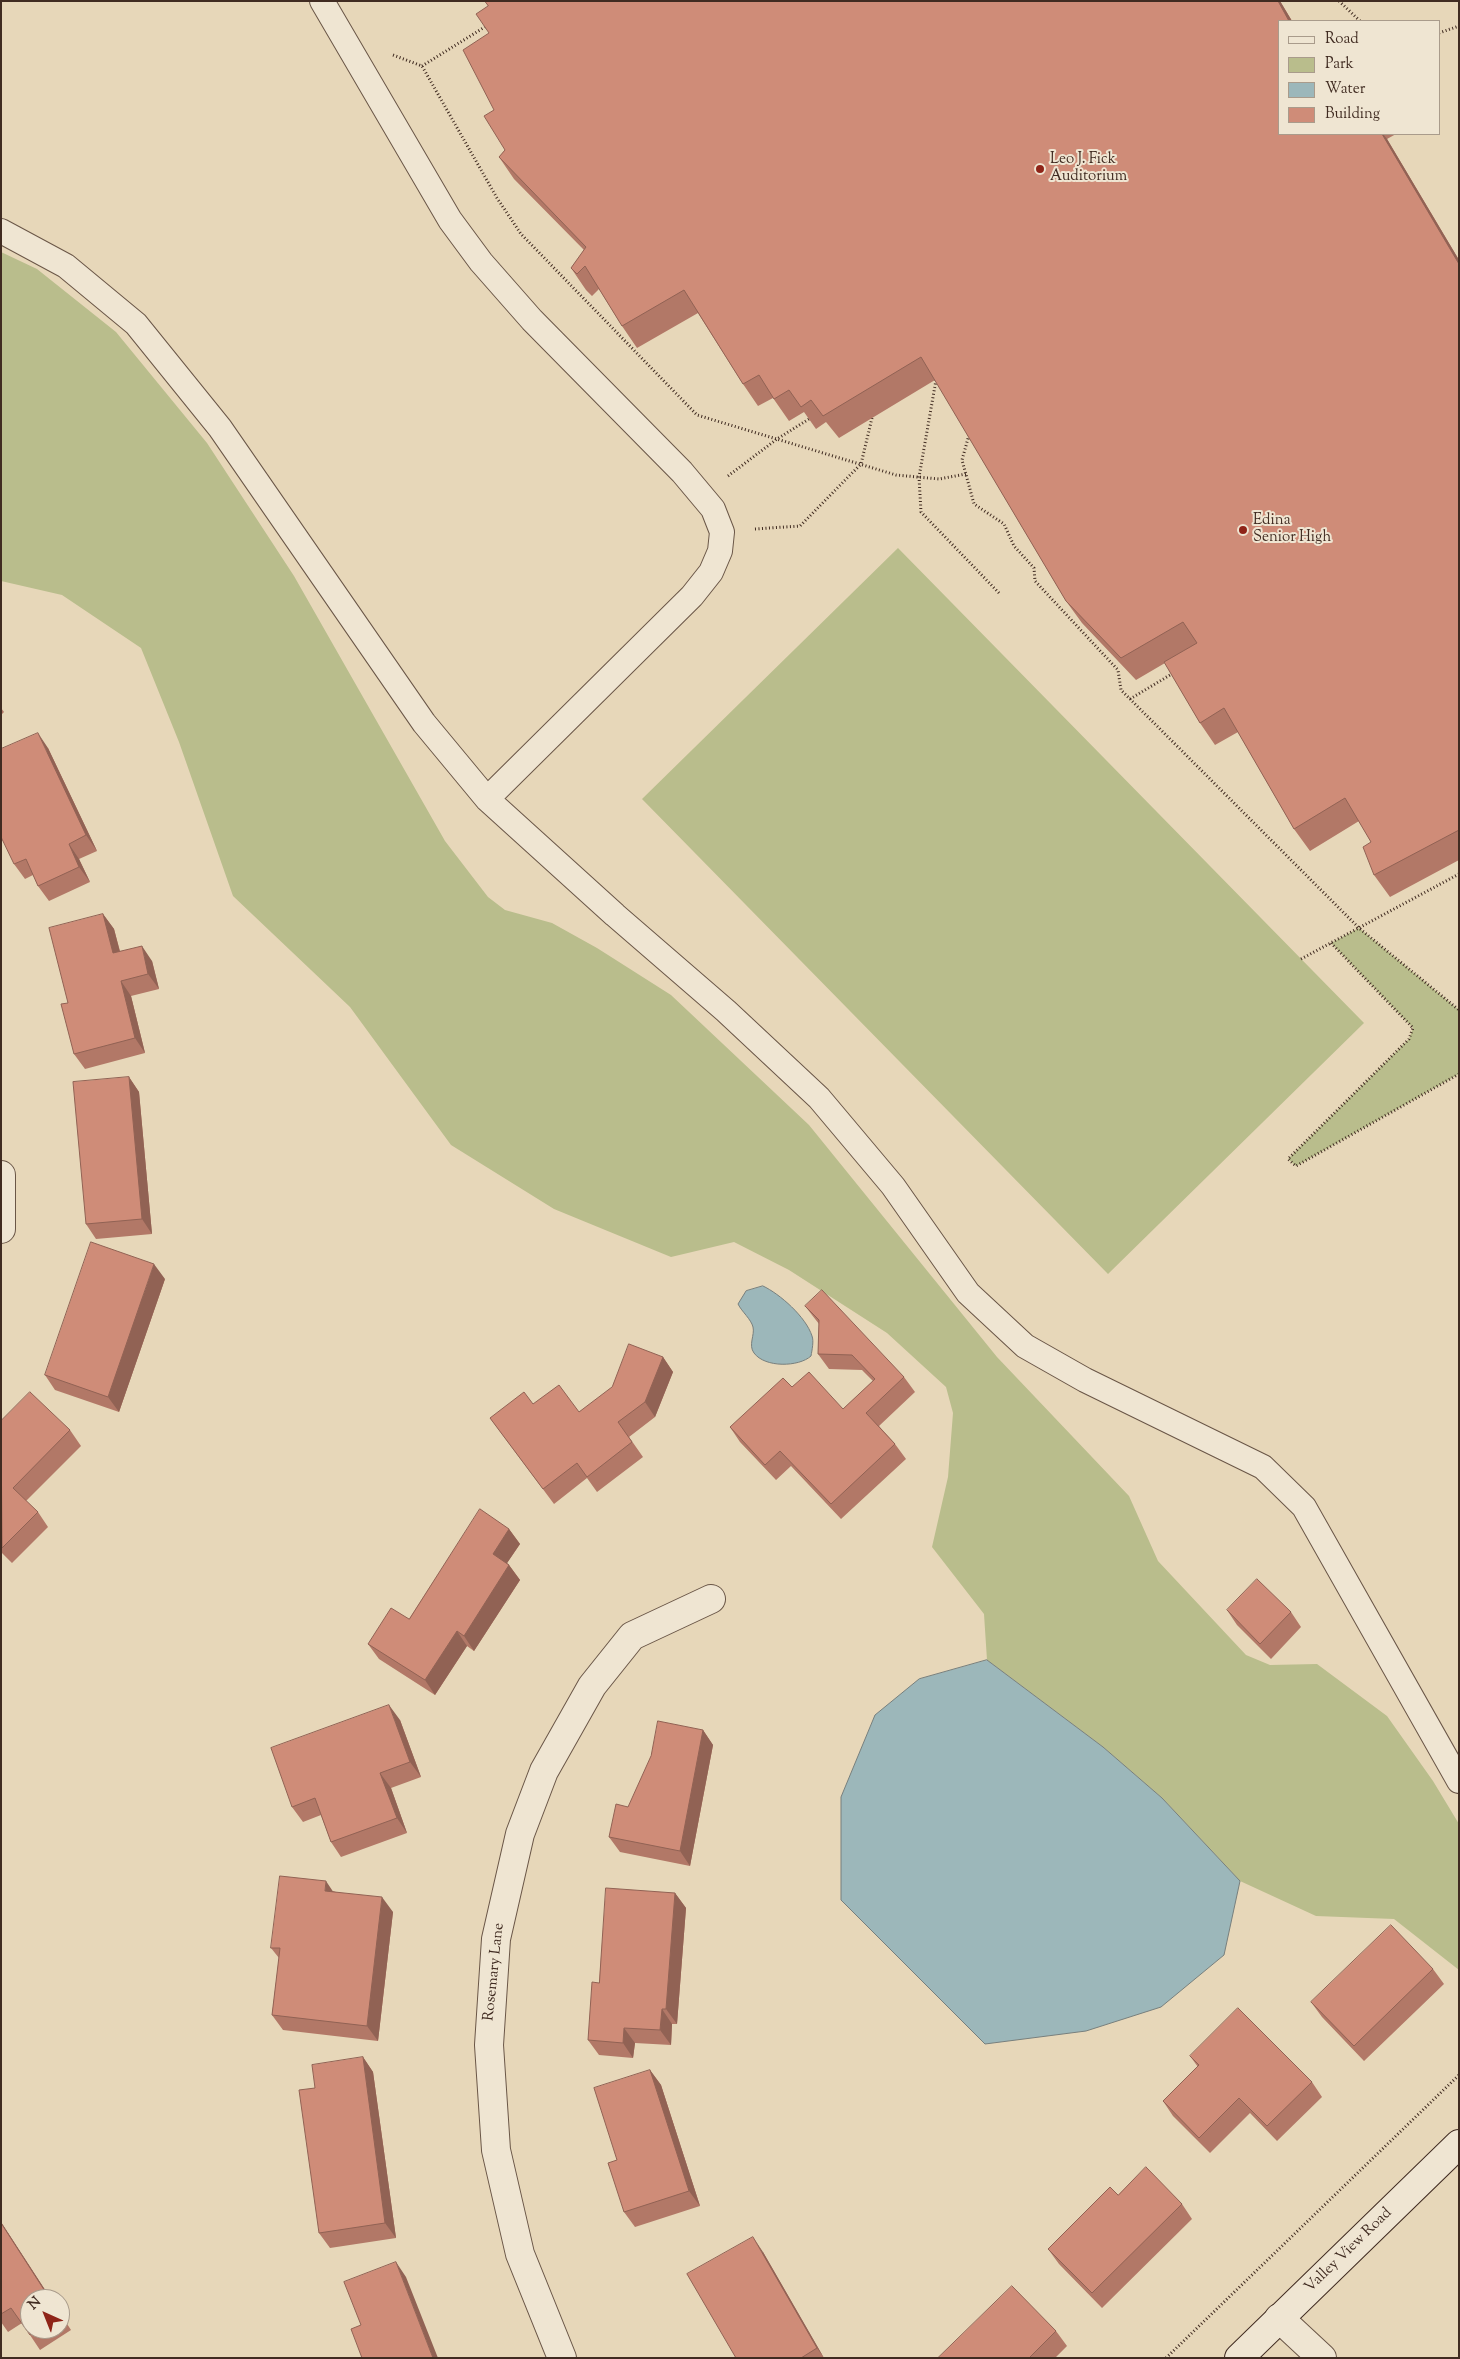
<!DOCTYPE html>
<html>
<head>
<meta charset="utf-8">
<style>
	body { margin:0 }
	#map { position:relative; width:1460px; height:2359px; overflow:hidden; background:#e7d7b9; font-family:"Sorts Mill Goudy",serif }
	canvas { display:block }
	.frame { position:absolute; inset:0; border:2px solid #402b21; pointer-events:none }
	.legend { position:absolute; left:1278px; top:20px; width:162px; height:115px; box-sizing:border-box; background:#efe5d2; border:1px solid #a99b8b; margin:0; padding:6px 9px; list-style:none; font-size:15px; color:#402b21 }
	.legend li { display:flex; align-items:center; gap:10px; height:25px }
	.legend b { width:25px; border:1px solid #a99b8b }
	.north { position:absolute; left:20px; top:2289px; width:50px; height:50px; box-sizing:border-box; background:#efe5d2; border:1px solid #a99b8b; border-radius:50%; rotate:316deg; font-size:14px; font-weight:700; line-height:20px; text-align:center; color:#402b21 }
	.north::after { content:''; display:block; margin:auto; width:18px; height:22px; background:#8f2418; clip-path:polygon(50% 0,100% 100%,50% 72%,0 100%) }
</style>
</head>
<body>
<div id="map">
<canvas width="1460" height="2359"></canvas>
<div class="frame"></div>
<ul class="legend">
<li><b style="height:6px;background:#efe5d2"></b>Road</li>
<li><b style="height:14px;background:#b9bd8c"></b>Park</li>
<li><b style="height:14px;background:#9cb7ba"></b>Water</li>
<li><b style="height:14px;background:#cf8c78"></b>Building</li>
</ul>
<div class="north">N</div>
</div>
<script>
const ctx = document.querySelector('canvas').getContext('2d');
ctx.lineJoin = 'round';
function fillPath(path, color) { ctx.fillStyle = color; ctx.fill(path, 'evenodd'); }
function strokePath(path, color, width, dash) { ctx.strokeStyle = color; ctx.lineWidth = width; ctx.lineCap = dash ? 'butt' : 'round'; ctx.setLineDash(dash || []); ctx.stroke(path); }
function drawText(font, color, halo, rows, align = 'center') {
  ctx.font = font + ' "Sorts Mill Goudy",serif'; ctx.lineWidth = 4; ctx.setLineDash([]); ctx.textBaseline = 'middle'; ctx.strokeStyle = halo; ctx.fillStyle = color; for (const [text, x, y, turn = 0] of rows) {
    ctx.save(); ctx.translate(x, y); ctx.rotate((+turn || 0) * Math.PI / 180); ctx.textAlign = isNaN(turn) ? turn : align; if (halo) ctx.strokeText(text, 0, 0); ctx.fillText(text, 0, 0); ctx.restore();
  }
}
const green = new Path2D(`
	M1,252L37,269L116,332L207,443L294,576L445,841L488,897L505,910L552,923L597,948L671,995L809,1125L997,1357L1129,1496L1158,1561L1246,1655L1270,1665L1317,1664L1387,1716L1433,1781L1459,1824V1970L1394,1919L1316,1916L1240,1881L1162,1798L1103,1747L987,1660L984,1614L932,1547L948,1477L953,1413L946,1387L887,1333L789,1270L734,1242L671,1257L554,1209L451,1145L350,1007L233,896L179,742L141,648L62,595L1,581Z
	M898,548L1364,1023L1108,1274L642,799Z
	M1359,928L1459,1010V1074L1296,1166L1288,1159L1409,1039L1413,1028L1331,943Z`);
const water = new Path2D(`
	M763,1286C780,1294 806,1317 812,1336C814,1341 812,1350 811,1356C799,1367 765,1368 754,1353C748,1345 755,1335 753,1327C751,1319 742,1312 738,1304L746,1291Z
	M987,1660L1103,1747L1162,1798L1240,1881L1224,1955L1161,2007L1086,2031L985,2044L841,1900V1797L875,1715L919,1679Z`);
const path = new Path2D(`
	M1339,1L1360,21
	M1439,33L1459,26
	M393,55L422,66L497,198L521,234L697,415L896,475L939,479L966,474
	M422,66L488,25
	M936,380L919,477L921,512L999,593
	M969,435L962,460L974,504L1004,524L1014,546L1034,568L1035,581L1118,670L1121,690L1359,928L1459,1010
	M728,476L777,439L809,419
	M755,529L800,526L861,464L872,418
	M1130,699L1175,672
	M1331,943L1413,1028L1409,1039L1288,1159L1296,1166L1459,1074
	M1301,959L1459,874
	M1166,2358L1459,2075`);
const lane = new Path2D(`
	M322,1L450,220L481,262L532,320L682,472L713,509L722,532L720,551L711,572L692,596L487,799
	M1,231L66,266L136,324L220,428L424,723L487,799L615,915L726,1011L819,1098L893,1186L968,1293L1025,1346L1085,1380L1263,1467L1304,1507L1459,1781`);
const street = new Path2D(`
	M1,1175V1229
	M1279,2318L1322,2358
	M562,2358L520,2254L496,2150L489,2045L496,1939L520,1834L544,1771L592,1686L632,1636L711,1599`);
const secondary = new Path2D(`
	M1239,2358L1459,2144`);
const wall = new Path2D(`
	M485,1H1280L1292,21L1279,134H1396L1387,139L1459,260V860L1390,897L1374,875L1371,842L1359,821L1310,851L1294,829L1238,732L1215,745L1200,723L1165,663L1136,680L1082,623L1066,601L935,380L839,438L826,422L816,429L804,412L789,421L773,398L758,406L743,384L698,313L637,348L622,326L599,289L592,296L586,290L571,268L584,250L514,179L499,157L505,150L494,110L488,6Z
	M1,708L4,712L1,715Z
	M48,748L97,851L79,859L90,882L49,901L38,886L33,875L25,879L14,864Z
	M103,914L114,929L120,951L152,961L159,989L131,996L145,1053L85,1069L74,1054L68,1003Z
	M129,1077L139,1092L152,1234L96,1239L86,1224Z
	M165,1279L119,1412L55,1390L45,1375Z
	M805,1306L904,1377L915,1392L879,1426L895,1444L906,1459L841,1519L791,1466L776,1480L740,1442L730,1427L792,1387L843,1409L873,1381L862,1370L829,1369L818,1354L819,1324Z
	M663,1357L673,1372L655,1417L629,1437L643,1457L597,1492L587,1478L554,1504L490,1418L533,1404L579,1412Z
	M1,1421L70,1430L81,1446L26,1501L38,1512L48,1527L12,1563L1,1552Z
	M509,1529L520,1544L507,1563L509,1565L520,1580L474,1651L467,1646L435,1695L379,1659L368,1644L409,1619Z
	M1227,1610L1291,1612L1301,1627L1271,1659L1237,1625Z
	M400,1720L421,1777L391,1788L407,1833L341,1857L331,1842L321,1815L303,1822L292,1807Z
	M703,1730L713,1745L690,1866L620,1852L609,1837L628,1807Z
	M333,1891L393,1912L378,2041L283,2030L272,2015L279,1958L271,1948Z
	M675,1893L686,1908L677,2024H672L671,2045L635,2043L633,2058L599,2055L588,2040L599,1983Z
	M1433,1969L1444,1984L1364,2061L1322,2017L1311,2002Z
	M1190,2056L1312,2082L1322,2097L1277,2141L1250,2113L1210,2153L1173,2116L1163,2101L1198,2067Z
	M363,2057L373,2072L396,2238L330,2248L319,2233Z
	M650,2070L661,2085L700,2206L635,2227L624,2212L617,2160Z
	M1118,2195L1182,2204L1192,2219L1102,2308L1059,2264L1048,2249Z
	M1,2222L51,2299H30V2329H60V2313L71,2330L40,2350L22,2323L8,2332L1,2322Z
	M763,2252L824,2358H736Z
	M1056,2331L1067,2346L1055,2358H938Z`);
const shadedWall = new Path2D(`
	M1278,1H1280L1292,21H1289Z
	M1382,134H1383L1387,139L1459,260V264Z
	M38,733L48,748L97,851L86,835Z
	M69,844L79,859L90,882L79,867Z
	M103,914L114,929L124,968L113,953Z
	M142,946L152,961L159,989L148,974Z
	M121,981L131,996L145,1053L135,1038Z
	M129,1077L139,1092L152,1234L142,1219Z
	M154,1264L165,1279L119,1412L108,1397Z
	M663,1357L673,1372L655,1417L645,1402Z
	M509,1529L520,1544L503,1569L493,1554Z
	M509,1565L520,1580L474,1651L464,1636Z
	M457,1631L467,1646L435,1695L425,1680Z
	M389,1705L400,1720L421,1777L410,1762Z
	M703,1730L713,1745L690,1866L680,1851Z
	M380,1773L391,1788L407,1833L397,1818Z
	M326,1881L336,1896L325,1891Z
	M675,1893L686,1908L677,2024L666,2009Z
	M382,1897L393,1912L378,2041L367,2026Z
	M662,2009L672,2024L671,2045L660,2030Z
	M624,2028L635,2043L633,2058L623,2043Z
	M363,2057L373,2072L396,2238L385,2223Z
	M650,2070L661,2085L700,2206L689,2191Z
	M1,2222L51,2299H50L1,2223Z
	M753,2237L763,2252L824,2358L817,2348Z
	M396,2262L406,2277L438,2358H433Z`);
const building = new Path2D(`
	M485,1H1278L1289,21H1279V134H1382L1459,264V830L1374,875L1363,847L1371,842L1345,798L1294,829L1224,708L1200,723L1164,662L1197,643L1183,622L1121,658L1066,601L921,357L823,416L811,400L801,407L789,390L774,399L759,375L743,384L684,290L622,326L585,266L577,274L571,268L586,247L499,157L505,150L484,116L494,110L463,50L489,33L476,14L488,6Z
	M38,733L86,835L69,844L79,867L38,886L26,859L14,864L1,837V749Z
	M103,914L113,953L142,946L148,974L121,981L135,1038L74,1054L61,1004L68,1003L49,928Z
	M129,1077L142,1219L86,1224L73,1082Z
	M91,1242L154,1264L108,1397L45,1375Z
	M822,1290L904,1377L866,1413L895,1444L831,1504L780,1451L765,1465L730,1427L783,1378L792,1387L809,1372L843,1409L875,1379L852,1355L818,1354L819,1320L805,1306Z
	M629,1344L663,1357L645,1402L618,1422L632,1442L587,1477L577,1463L543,1489L490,1418L524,1392L533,1404L559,1385L579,1412L612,1387Z
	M30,1392L70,1430L13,1488L38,1512L2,1548L1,1421Z
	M480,1509L509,1529L493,1554L509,1565L464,1636L457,1631L425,1680L368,1644L391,1608L409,1619Z
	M1257,1579L1291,1612L1260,1644L1227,1610Z
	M389,1705L410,1762L380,1773L397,1818L331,1842L315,1798L292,1807L271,1748Z
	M658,1721L703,1730L680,1851L609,1837L616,1804L628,1807L651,1756Z
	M280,1876L326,1881L325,1891L382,1897L367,2026L272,2015L280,1948H271Z
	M606,1888L675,1893L666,2009H662L660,2030L624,2028L623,2043L588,2040L592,1982L599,1983Z
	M1391,1925L1433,1969L1354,2046L1311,2002Z
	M1238,2008L1312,2082L1267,2126L1239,2098L1199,2138L1163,2101L1199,2065L1190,2056Z
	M363,2057L385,2223L319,2233L299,2090L315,2088L312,2065Z
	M650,2070L689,2191L624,2212L608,2163L617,2160L594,2088Z
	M1146,2167L1182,2204L1092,2293L1048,2249L1110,2187L1118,2195Z
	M1,2223L50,2299H30V2329H39L30,2335L11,2308L1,2314Z
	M753,2237L817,2348L801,2358H736L687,2274Z
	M396,2262L433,2358H362L351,2329L361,2325L344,2282Z
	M1012,2286L1056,2331L1029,2358H938Z`);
const markers = [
	[1040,169,5,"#8f2418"],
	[1243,530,5,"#8f2418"]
];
const poiNames = [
	["Leo J. Fick",1050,160],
	["Auditorium",1050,177],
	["Edina",1253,521],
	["Senior High",1253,538]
];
const streetNames = [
	["Rosemary Lane",495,1972,-84],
	["Valley View Road",1349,2251,-44]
];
fillPath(green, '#b9bd8c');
fillPath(water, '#9cb7ba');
strokePath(water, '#777f7d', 1);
strokePath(lane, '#6a5647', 26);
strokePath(street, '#6a5647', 30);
strokePath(secondary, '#402b21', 30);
strokePath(path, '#402b21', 3, [1, 2.5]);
strokePath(lane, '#efe5d2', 24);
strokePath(street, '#efe5d2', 28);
strokePath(secondary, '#efe5d2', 28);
fillPath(wall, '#b27867');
fillPath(shadedWall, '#916254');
fillPath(building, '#cf8c78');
strokePath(building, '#916254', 1);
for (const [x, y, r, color] of markers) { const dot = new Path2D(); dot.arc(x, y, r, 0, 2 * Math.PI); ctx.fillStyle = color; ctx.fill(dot); strokePath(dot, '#efe5d2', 2); }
drawText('15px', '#402b21', '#efe5d2', poiNames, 'left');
drawText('15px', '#402b21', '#efe5d2', streetNames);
</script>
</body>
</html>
